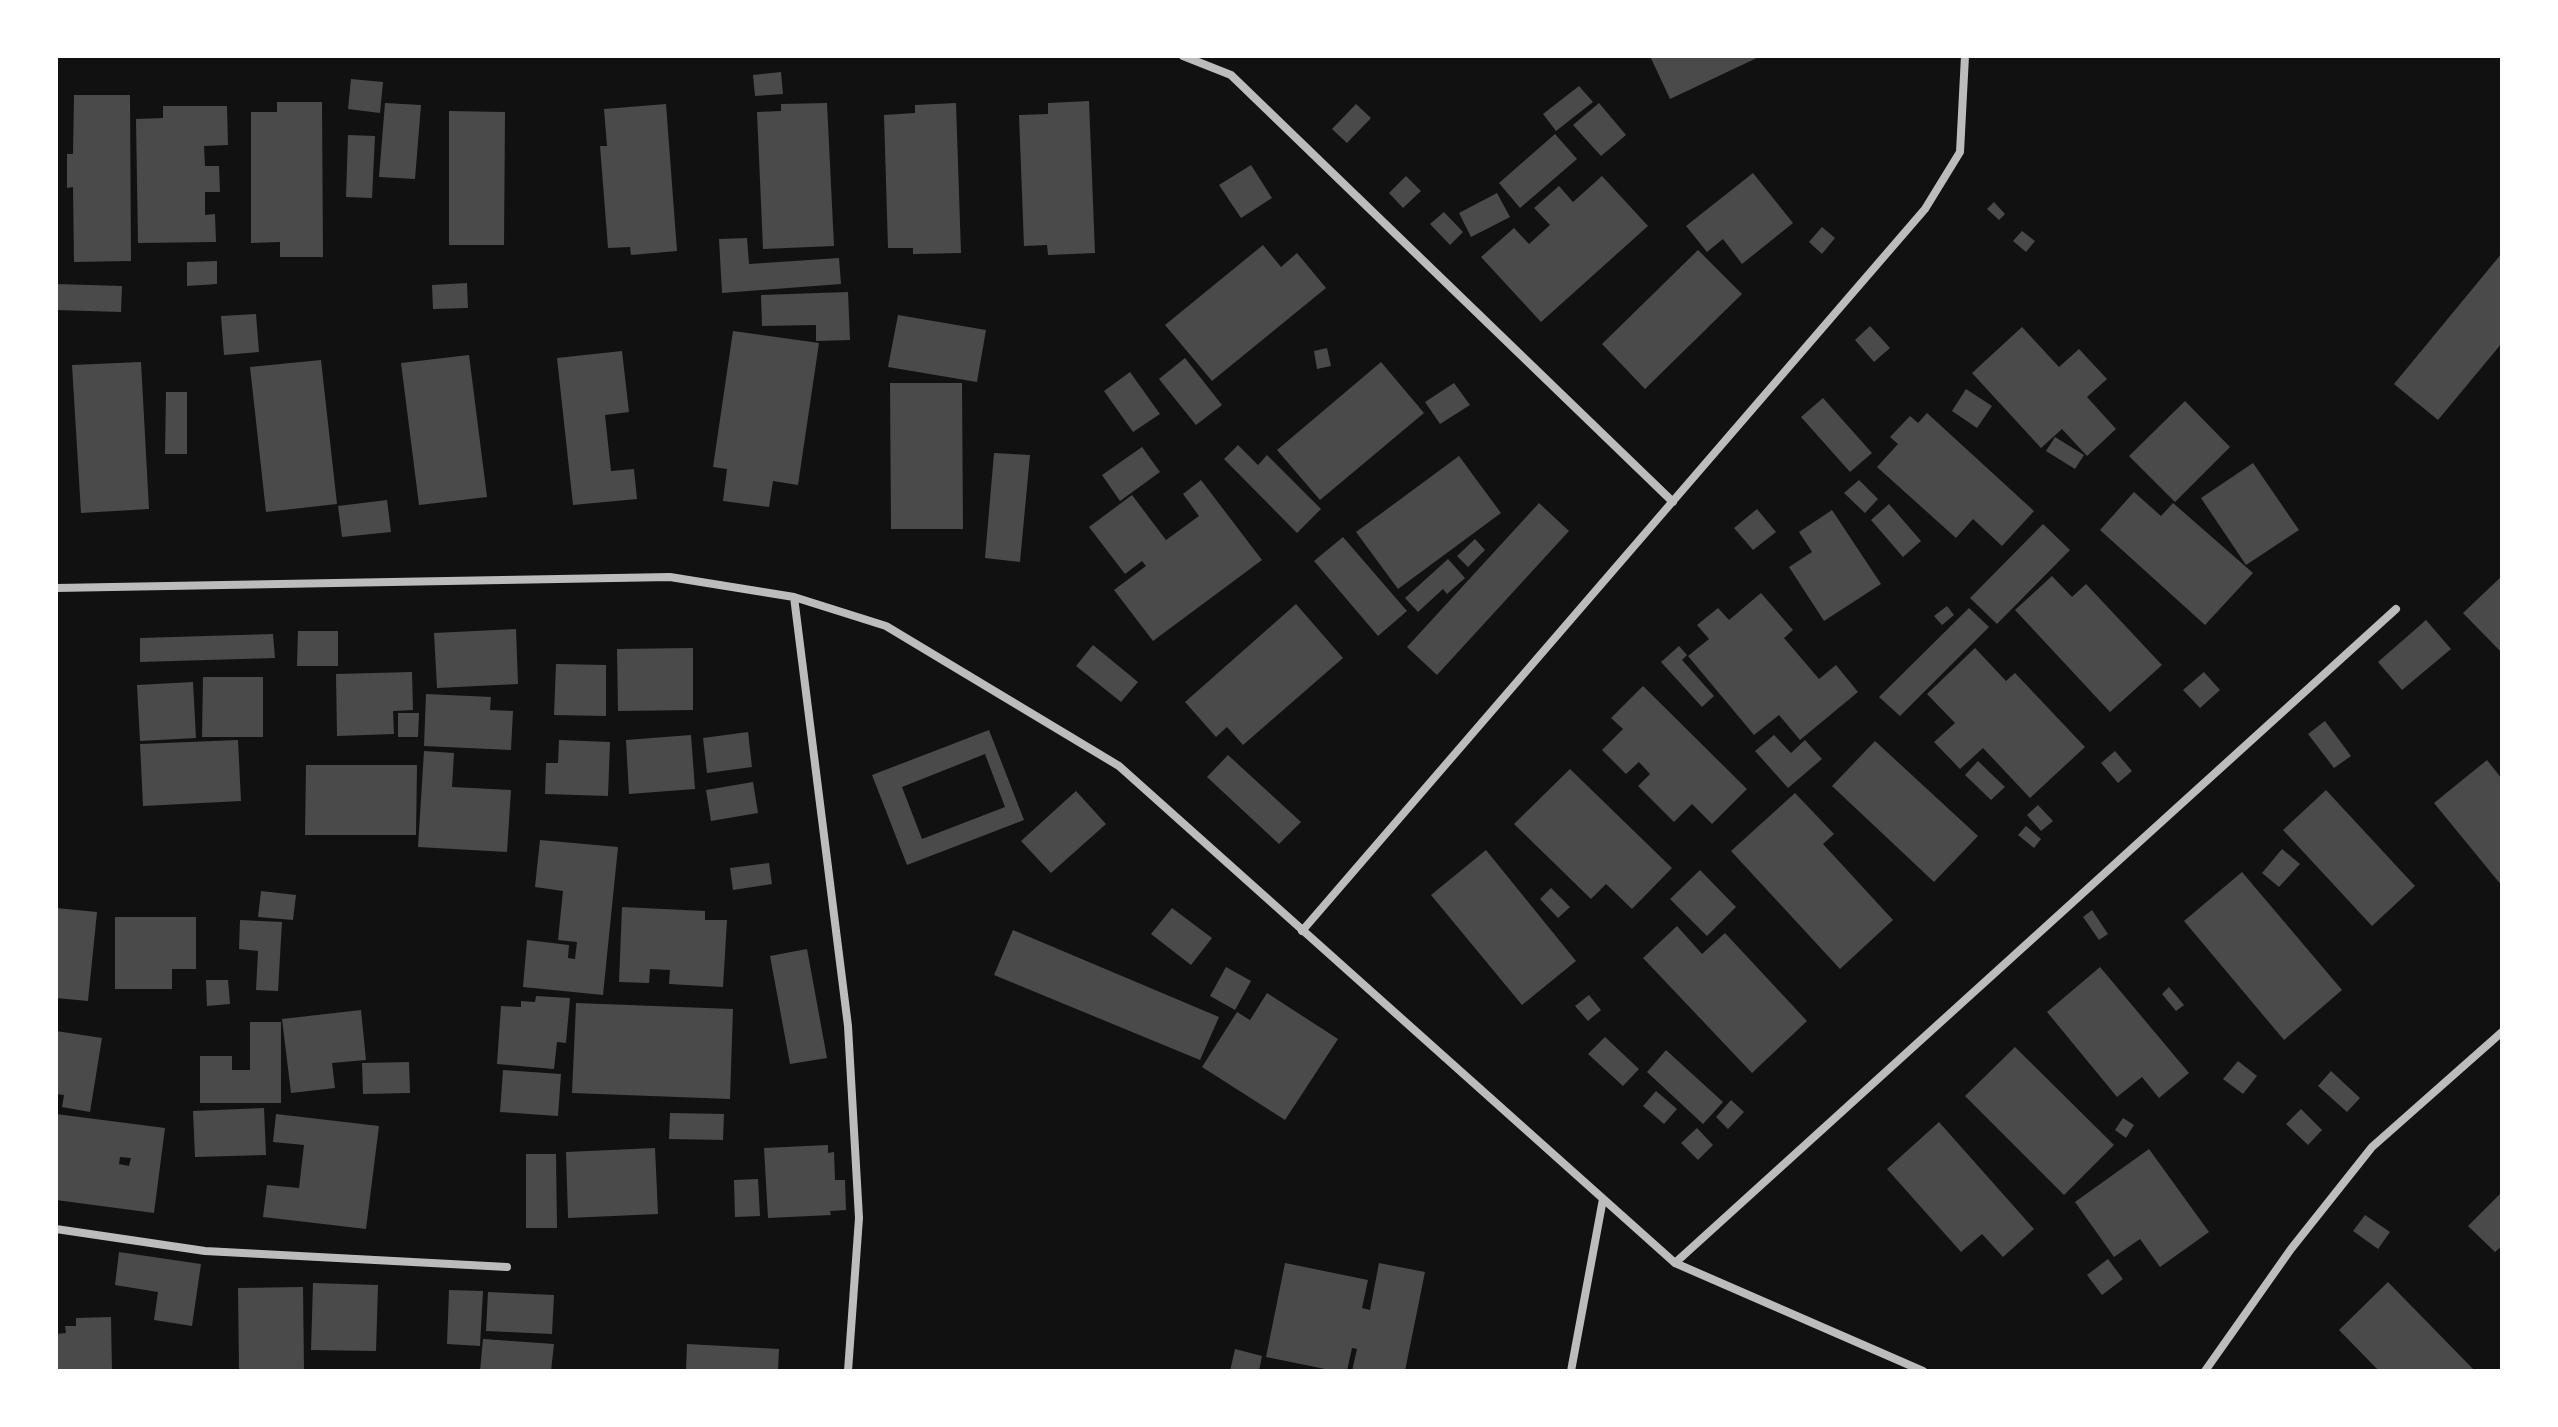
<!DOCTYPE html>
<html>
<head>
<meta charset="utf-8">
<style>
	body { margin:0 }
	#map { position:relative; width:2558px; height:1427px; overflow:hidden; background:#111; font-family:Literata,serif }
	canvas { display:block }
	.frame { position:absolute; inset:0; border:58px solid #fff; pointer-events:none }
</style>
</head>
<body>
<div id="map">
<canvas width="2558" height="1427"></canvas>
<div class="frame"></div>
</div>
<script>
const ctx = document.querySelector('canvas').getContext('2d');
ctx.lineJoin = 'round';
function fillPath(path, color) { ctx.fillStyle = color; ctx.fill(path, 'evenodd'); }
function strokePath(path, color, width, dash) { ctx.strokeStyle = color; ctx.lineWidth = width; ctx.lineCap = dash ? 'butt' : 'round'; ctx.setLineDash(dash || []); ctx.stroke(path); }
const building = new Path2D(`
	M1650,56H1761L1670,99Z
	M781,72L783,94L755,96L753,75Z
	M351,79L383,82L380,113L348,109Z
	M1579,86L1593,102L1556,131L1543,114Z
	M74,95H130L131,261L74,262L73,187L67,188V154H73Z
	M1089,101L1095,253L1048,255L1047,245L1024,246L1019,115L1048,114V103Z
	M277,102H322L323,257H280V242L251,243V112H277Z
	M385,103L421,105L415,179L379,177Z
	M827,103L834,246L763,249L757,112L781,111V104Z
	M956,103L961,253L913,254V248H888L884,115L915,113V105Z
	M1599,103L1626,135L1601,156L1573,125Z
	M666,104L677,251L631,255L630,247L608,248L600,146H607L604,109Z
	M1356,104L1371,118L1347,143L1332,129Z
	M163,106H227L228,145L204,146L205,166H219L220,192H205V215L215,214L216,242L138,243L136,119L163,118Z
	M449,111L505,112L504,245H449Z
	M1555,134L1577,159L1520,208L1499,183Z
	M348,135L375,136L372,198L346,197Z
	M1251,165L1272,198L1241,218L1219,185Z
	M1753,173L1793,223L1742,264L1723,239L1707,252L1686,226Z
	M1406,176L1421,191L1403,208L1389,193Z
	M1602,176L1648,226L1541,322L1481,257L1514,228L1529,244L1550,225L1534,208L1559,186L1573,202Z
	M1497,193L1510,217L1471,237L1459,213Z
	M1994,202L2005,214L1999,220L1987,209Z
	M1444,212L1463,232L1450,245L1430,224Z
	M1822,227L1835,238L1822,254L1809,242Z
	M2022,231L2035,241L2026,252L2013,241Z
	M747,238L749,264L839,258L841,284L722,293L719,239Z
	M1263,245L1281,267L1297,253L1326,288L1212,381L1165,325Z
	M1698,250L1742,294L1645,389L1602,344Z
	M2502,253V343L2438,420L2394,384Z
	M217,261V284L187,286V262Z
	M467,283L468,308L433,309L432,285Z
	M56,284L122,286L121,312L56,310Z
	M848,292L850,340L816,341V325L762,326L761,295Z
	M256,314L259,352L224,355L221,316Z
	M898,315L986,330L977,382L888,367Z
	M1870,326L1890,348L1874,362L1855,340Z
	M2022,327L2059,367L2079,349L2107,379L2087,397L2116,429L2087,456L2062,429L2041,448L1972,373Z
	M733,331L819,343L798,485L773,481L769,507L723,501L727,469L713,467Z
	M1327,348L1331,366L1317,369L1314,351Z
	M622,351L629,412L605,415L611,471L634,469L637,499L573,505L557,358Z
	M469,355L487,497L419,505L401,363Z
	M1185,358L1222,405L1196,425L1159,379Z
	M321,360L337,504L266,512L250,367Z
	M141,362L149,509L81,513L72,365Z
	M1381,362L1424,413L1320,500L1277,450Z
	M1130,372L1160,414L1133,432L1104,391Z
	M890,383H962L963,529H891Z
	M1454,383L1470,405L1440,424L1425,402Z
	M1966,389L1992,406L1977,428L1952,411Z
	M166,392H187V454H165Z
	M1823,398L1872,453L1850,472L1801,417Z
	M2185,401L2230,447L2175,502L2129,456Z
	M1927,413L2034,511L2002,546L1973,519L1956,538L1877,467L1898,444L1890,437L1910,416L1918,423Z
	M2055,437L2084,455L2075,469L2046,451Z
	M1238,445L1258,465L1267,455L1321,509L1297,533L1224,459Z
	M1142,447L1160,472L1120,501L1102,475Z
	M994,453L1030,455L1020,562L985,558Z
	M1459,456L1501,513L1398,589L1356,532Z
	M2253,463L2299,530L2246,565L2201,498Z
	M1201,480L1262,560L1153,641L1114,590L1146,566L1142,561L1125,574L1089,527L1132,495L1166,540L1199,516L1183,494Z
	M1859,480L1878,499L1865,513L1844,493Z
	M2134,492L2161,516L2173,503L2253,573L2205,625L2100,530Z
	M387,500L391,532L342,537L338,506Z
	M1539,503L1569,531L1437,675L1407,647Z
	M1889,504L1921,541L1903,557L1871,520Z
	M1757,509L1776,532L1753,550L1734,528Z
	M1832,510L1881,584L1824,621L1789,567L1812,552L1799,532Z
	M2043,524L2070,550L1997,624L1970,598Z
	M1343,537L1407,611L1378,636L1314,561Z
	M1475,539L1485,550L1468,567L1457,556Z
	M1448,559L1465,578L1447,594L1443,589L1418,612L1405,598Z
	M2052,576L2072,597L2086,584L2162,665L2110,712L2015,610Z
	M2502,576V653L2463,613Z
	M1761,593L1793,630L1784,638L1819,679L1836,665L1858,692L1800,740L1779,715L1754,735L1688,656L1709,639L1697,625L1718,608L1729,620Z
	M1296,604L1343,658L1243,745L1227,727L1216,737L1185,702Z
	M1947,606L1954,615L1942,625L1934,616Z
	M1969,608L1989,627L1900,716L1879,697Z
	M2426,620L2451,649L2402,690L2378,662Z
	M516,629L518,684L437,688L434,633Z
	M298,631H338V666H297Z
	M273,634L275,658L140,662V638Z
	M1093,645L1138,682L1121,702L1076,666Z
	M1679,646L1687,655L1682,660L1714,696L1702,707L1661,662Z
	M693,648V710L618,711L617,649Z
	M1975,648L2006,681L2015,673L2085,747L2030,798L1983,748L1960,769L1934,742L1955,723L1927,694Z
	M556,664L606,665V716L554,715Z
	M412,672L413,710L393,711L394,734L337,736L336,674Z
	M2204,672L2220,690L2200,708L2183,690Z
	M203,677H263V737H202Z
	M193,682L196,738L140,741L137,685Z
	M1643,686L1747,789L1712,824L1692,804L1674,822L1638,786L1650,774L1639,762L1626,774L1602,750L1623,729L1611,718Z
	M426,694L491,697L490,710L513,711L511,750L424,746Z
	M398,713H419L418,737H398Z
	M2325,721L2351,756L2334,768L2308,734Z
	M989,730L1024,820L907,865L872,775ZM985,754L1005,807L922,839L902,787Z
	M748,732L752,767L707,773L703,738Z
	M691,735L695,789L629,794L626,740Z
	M1774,735L1791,753L1805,740L1822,759L1788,788L1755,751Z
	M238,740L241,801L143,806L140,744Z
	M559,740L610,742L608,796L545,794L546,763H558Z
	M1875,741L1978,836L1934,882L1832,786Z
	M424,751L454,753L452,787L511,790L507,852L418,847Z
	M2115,751L2132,771L2118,783L2101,763Z
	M1228,755L1301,822L1279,844L1207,777Z
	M2487,760L2502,779V886L2434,803Z
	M1978,761L2005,787L1991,800L1965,775Z
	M306,765H417L416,835H305Z
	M1570,769L1672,868L1632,909L1606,884L1591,899L1514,824Z
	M753,782L758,813L711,821L706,790Z
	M2326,790L2415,886L2372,926L2283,830Z
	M1076,791L1106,824L1051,873L1021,841Z
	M1795,793L1834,834L1823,844L1893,920L1840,969L1731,851Z
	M2038,805L2053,821L2041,831L2027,815Z
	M2026,826L2041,839L2034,848L2018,835Z
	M540,840L618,847L603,995L523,987L527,940L569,945L568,958L575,959L577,942L558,940L563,891L535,887Z
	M2282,849L2300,864L2279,887L2262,873Z
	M1486,850L1576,961L1522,1005L1431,895Z
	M769,863L772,884L733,890L730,868Z
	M1700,870L1736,907L1707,936L1670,899Z
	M2242,872L2342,990L2284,1040L2184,921Z
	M1551,888L1570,907L1558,918L1540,899Z
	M261,891L296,895L293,920L258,917Z
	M622,907L705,911V920H727L723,987L669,984L670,970L650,969L649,983L619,982Z
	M56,908L97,912L88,1001L56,998Z
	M1172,908L1212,938L1191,965L1151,934Z
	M2092,910L2108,934L2099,940L2083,917Z
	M115,917H196V969H172V989H115Z
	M240,920L282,922L278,991L256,990L258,951L239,949Z
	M1677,926L1702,954L1725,933L1807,1021L1752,1073L1643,958Z
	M1013,930L1219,1017L1200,1060L994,975Z
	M807,949L827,1058L790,1064L770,956Z
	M1226,967L1251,981L1235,1010L1210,996Z
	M2100,967L2189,1073L2159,1098L2142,1077L2117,1097L2047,1012Z
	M206,980H228L230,1004L207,1006Z
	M2169,987L2184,1005L2176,1011L2162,994Z
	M1267,993L1338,1039L1285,1120L1202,1067L1237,1012L1250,1020Z
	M1589,995L1601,1010L1588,1021L1575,1006Z
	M536,996L570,998L566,1043L557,1042L554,1069L497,1064L501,1006L521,1007V1001L535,1002Z
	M576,1003L733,1009L730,1099L572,1093Z
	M361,1010L366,1060L332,1063L335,1088L291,1093L282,1019Z
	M250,1022H281V1103H200V1056H232V1070H250Z
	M56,1031L102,1038L90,1112L62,1107L64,1095L56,1094Z
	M1605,1037L1639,1069L1623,1086L1588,1054Z
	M2015,1047L2114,1145L2064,1195L1965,1096Z
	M1666,1050L1723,1102L1703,1124L1647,1072Z
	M2238,1061L2257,1076L2243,1094L2223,1079Z
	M409,1062L410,1093L363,1094L362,1063Z
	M503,1070L561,1074L558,1116L500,1112Z
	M2331,1071L2360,1098L2347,1112L2318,1086Z
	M1656,1091L1677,1109L1664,1124L1643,1106Z
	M1731,1100L1744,1112L1728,1129L1716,1117Z
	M264,1108L266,1155L195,1157L193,1111Z
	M2301,1109L2322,1130L2308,1145L2286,1124Z
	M670,1113L724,1114L723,1140L669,1139Z
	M56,1114L165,1128L154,1213L56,1200ZM120,1157L131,1158L129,1166L119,1164Z
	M276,1114L379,1126L366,1229L263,1217L267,1185L299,1188L304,1145L273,1142Z
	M2123,1118L2134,1125L2126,1138L2115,1130Z
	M1939,1122L2034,1229L2003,1257L1982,1234L1961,1252L1887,1169Z
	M1697,1128L1713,1145L1698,1160L1681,1143Z
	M828,1145V1153L834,1152L835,1180H845L846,1210L830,1211L831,1215L768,1218L764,1148Z
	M655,1148L658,1214L568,1218L566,1152Z
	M2149,1149L2209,1232L2160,1267L2140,1239L2114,1257L2075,1202Z
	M526,1154H556L557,1228H526Z
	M758,1179L760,1216L735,1217L734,1180Z
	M2502,1192V1246L2495,1252L2468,1226Z
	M2365,1215L2390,1232L2378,1249L2353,1231Z
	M119,1252L201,1264L192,1326L154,1320L158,1292L115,1285Z
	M2108,1259L2123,1279L2102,1295L2087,1275Z
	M1285,1263L1368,1280L1362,1308L1370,1310L1379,1263L1425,1272L1405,1371H1352L1357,1349L1352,1348L1347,1371H1335L1266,1357Z
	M2388,1282L2475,1371H2379L2339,1330Z
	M313,1283L378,1285L376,1351L311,1350Z
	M303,1287L304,1371H239L238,1288Z
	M449,1290L483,1291L480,1346L447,1344Z
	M488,1292L554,1295L552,1334L486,1331Z
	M111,1317L112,1371H56V1334L66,1333L65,1326H76V1318Z
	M483,1339L554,1344L551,1371H480Z
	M687,1344L779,1349L778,1371H686Z
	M1235,1349L1262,1356L1259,1371H1230Z`);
const minor = new Path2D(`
	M1183,56L1231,75L1673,502
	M56,588L670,577L794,597L886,626L1119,766L1675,1263L1923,1371
	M794,597L848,1026L859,1218L848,1371
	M1302,931L1925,209L1960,152L1965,56
	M56,1229L205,1251L507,1267
	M1675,1263L2396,609
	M1571,1371L1603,1199
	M2205,1371L2291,1249L2372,1147L2502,1032`);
fillPath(building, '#4a4a4a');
strokePath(minor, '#bcbcbc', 8);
</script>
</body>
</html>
